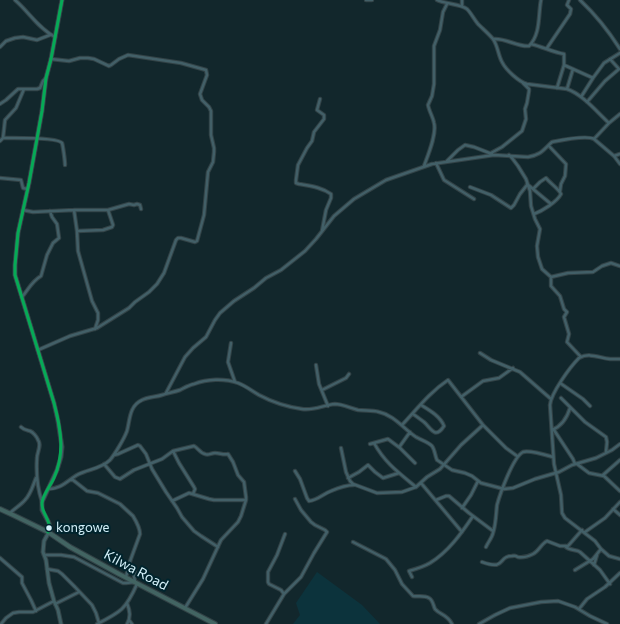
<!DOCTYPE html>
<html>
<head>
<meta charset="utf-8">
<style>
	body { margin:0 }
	canvas { display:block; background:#12272c }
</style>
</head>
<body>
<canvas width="620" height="624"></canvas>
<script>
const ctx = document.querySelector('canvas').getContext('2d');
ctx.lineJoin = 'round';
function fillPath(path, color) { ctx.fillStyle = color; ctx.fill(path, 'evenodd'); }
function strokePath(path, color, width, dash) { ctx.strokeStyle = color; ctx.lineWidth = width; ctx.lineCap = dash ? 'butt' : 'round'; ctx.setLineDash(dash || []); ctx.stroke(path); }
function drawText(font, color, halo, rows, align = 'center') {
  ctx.font = font + ' Commissioner,sans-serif'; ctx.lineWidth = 4; ctx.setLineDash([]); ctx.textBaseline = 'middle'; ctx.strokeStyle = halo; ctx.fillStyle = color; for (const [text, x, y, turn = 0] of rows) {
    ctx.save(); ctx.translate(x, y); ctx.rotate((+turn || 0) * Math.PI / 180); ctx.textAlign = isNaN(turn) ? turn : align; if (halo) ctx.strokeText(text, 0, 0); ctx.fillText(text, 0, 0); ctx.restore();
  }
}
const built = new Path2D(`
	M317,572L362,605L380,624H293L300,615L296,603Z`);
const street = new Path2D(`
	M15,0C29,12 38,28 55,37
	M366,0H372
	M437,0C445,4 461,4 467,9C471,13 474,19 478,24C483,29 489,34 493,39C498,46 498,55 502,62C506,70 519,82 527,84L567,89C582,94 597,112 609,123
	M580,0C596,15 608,30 620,49
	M462,6V0
	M494,39C506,38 517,47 529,46C541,34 538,15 541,0
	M531,44C543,47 553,52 564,54V65L557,88
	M0,47L6,41L15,38L23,37L37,40L50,35
	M547,48L570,14L571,9L567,5L569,0
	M610,59L619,69
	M564,65L593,78
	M567,89L573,69
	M581,97L593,78L604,63L620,53
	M320,99L317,110L324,115V119L314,132L312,141L307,148L298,165L296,180V183L299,184C310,186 321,187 331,194V198L326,210L322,231
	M587,102L605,81L619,69
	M0,104L6,100L18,89H37L40,88L43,81L46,78
	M3,138C12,138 58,137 62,143C63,146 65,161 65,165
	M594,139L609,123L620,114
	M0,141L3,138L5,120L16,108L24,89
	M549,146L566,164L565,176L561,184L560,191
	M491,153L502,147L522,131L526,119L525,109L527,103L529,91V89L523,83
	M509,155L512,158L518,166L526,179L530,191L531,206L535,219L540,229L537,246L538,257L542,269L551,277V286L560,296L564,309L567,312L564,317L569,334L567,342L581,357
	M614,156L620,154
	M447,161L458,150L465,145L474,147L492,154
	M436,163L444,180L474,199
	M424,166C428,155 437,134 434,123C433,117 429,111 428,105L432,96L434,84V46L440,30L443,12L447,4
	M0,178L21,180L23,188L27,189
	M527,184L551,204
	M470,187L491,195L511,208L514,205L520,194L527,185
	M533,189L540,182L546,178C550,183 559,189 561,194C557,202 542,211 534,214
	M23,210L33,212L74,210H108L129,204L134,205L137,204L140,205L141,209
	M74,210L77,231L78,251L92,301L98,313V320L95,329
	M77,231L103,230L112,227L113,225L108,210
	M551,277L568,273L593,272L602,266L611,263L620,266
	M22,297C28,290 32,281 41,276L47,255L53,243L59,238L57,224L52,217L50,211
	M231,343L228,362L235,382
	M38,350L70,336L97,328L129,308L135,302L149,292L157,284L164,273L176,240L178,238H181L195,242L197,241L204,215L208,172L213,162L214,152V148L211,135V111L209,107L202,100L200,94L207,75L206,70L181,63L128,55L119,59L111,65L109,66L94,59L88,58H80L69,61L51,59
	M480,353L491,360L520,372L551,399
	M620,359C617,359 613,359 610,359C599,358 590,352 579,358C570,367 551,393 550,405L554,464L561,495L562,513L565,518L595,541L601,549L609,556L620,559
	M316,365L319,384L328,406
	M560,383L583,399L590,406
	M322,390L346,378L349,374
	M166,393L185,357L193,348L206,337L215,320L220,313L234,301L254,288L266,278L281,270L305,251L316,239L334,216L354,199L386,180L432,164L494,155L528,157C541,155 543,150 552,142C562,140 586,135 594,139L614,156L620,164
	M461,397L483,381L499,378L513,368
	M561,398L585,422L606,437L607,442L606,452
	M413,414C416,416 420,419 424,422C431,428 435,440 444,426C440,416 429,410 421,405
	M402,425C417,409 430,392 448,380L483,425L506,448L517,456
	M21,427C24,430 26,430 30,431C33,432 37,437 38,440C42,445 37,452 37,458C36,473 37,487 42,502
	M552,430C562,426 567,418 570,408
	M554,430L573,459L575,464
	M410,432L400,446V448L415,463
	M374,443C385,463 399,473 416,487
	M370,444L388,439L400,448
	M341,448L346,472L350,481L353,484L377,493L402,492L416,487L427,477L440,469L461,445L483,425
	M173,451L179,463L194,487L195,489L193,494
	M114,455L118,454L138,445L140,446L146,454L152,469L166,492L177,508L182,517L194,531L201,536L218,547
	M104,464L115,477L120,479L134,470L162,459L173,451L194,446C198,448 200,453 205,454C208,456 211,453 215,453C220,453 223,455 228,454L233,462L238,475L244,482L246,497V500L241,516L238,522L221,540L203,579L185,608
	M577,464L589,473L604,476L620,491
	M295,471L300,479L307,498L309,501C318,500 323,494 331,491C338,488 346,485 354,485
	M603,475L620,460
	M348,478L359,472L368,465L375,472L383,478L399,473
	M71,480H73L87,491L98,493L120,504L133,516C136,521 140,529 140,534L129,564L126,577
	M421,483L462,532
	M48,489C61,489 67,481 77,475C88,469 101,469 110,460C115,454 124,439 127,431C130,420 129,406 142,400C148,397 156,397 162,395C168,393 174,392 180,390C184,388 189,385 194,384C207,379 224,378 238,383C246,386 252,391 259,395C272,402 288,407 302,409C313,411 324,405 335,404C342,404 350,408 358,410C365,411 372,410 379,412C394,415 404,429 416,437C421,440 428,442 432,446C435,450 435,456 437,460L452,470L465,473L472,476L481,483L504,489L513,488L535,479L559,472L572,465L596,458L612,450L620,444
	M436,500L446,496H449L469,513L493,531
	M172,501L189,493L209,499L214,500H246
	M462,508L471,495L478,481
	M613,509L620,515
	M10,513C15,508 21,505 25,500C31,494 33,485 36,478
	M585,532L605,518L620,502
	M353,542L386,559L395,570L402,584L413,596C418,597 424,595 429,598C433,600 433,605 435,609C440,615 447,614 452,624
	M565,546C569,551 576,549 580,552L600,570L610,584
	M486,547C488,542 492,538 493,533C496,524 496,514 497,505C500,494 513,457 523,452C529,450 546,455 553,457
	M44,555H61L74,557L123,583H126L135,582L134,576L135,571L129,564
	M0,558L22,577V583L31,600L36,611
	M482,562C507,571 497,556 512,556C516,555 515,556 518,557C523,558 529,556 533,554C539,551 541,544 547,541L560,546H568L582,530
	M594,565L597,555
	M47,569L58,571L62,574L75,587L92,605L96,613L99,623
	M575,570L593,559L601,549
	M412,577L409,571C416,569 423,567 430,563C448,552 461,534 473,516
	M284,594L281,590L269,584L268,582V572L277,555L285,534
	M55,604L79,592
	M579,609L587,599L605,587L620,573
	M129,620L132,624
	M1,624L6,618L13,613L19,612H33L54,601
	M97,624C121,612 126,609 137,584
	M127,624C131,617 130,611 127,603
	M266,624L284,594L301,577L314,553L327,532L325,530L315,525L311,522L301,510L295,499
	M479,624L495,615L510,608L541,602L558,601L575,607L590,616L607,624`);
const secondary = new Path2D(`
	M61,624L58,610L54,601L49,583L46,560L43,552L44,541L50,530V527L49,523L42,510V502L57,470L61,457L62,447L58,421L54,403L19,288L15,275V265L18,233L29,183L42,111L46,78L51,59L62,0`);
const highway = new Path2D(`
	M0,509L13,515L48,532L70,547L119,574L215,624`);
const bus1 = new Path2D(`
	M48,532C53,522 41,513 42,503C42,496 51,485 54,478C65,453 61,429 54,403L15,275V265L18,233L29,183L42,111L46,78L51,59L62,0`);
const markers = [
	[49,528,3.5,"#d4f1fa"]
];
const busNames = [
	["kongowe",56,528]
];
const streetNames = [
	["Kilwa Road",136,570,28]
];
fillPath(built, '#0c333c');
strokePath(street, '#324246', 4.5);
strokePath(secondary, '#324246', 5);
strokePath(highway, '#324246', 6);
strokePath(street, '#425f67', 2.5);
strokePath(secondary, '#416065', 3);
strokePath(highway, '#426462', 4);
strokePath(bus1, '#06aa56', 3);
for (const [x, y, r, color] of markers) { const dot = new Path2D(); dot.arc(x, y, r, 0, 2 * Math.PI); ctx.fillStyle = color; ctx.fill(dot); strokePath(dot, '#00242d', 1.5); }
drawText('13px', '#d4f1fa', '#00242d', busNames, 'left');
drawText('14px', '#d4f1fa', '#00242d', streetNames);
</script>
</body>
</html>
